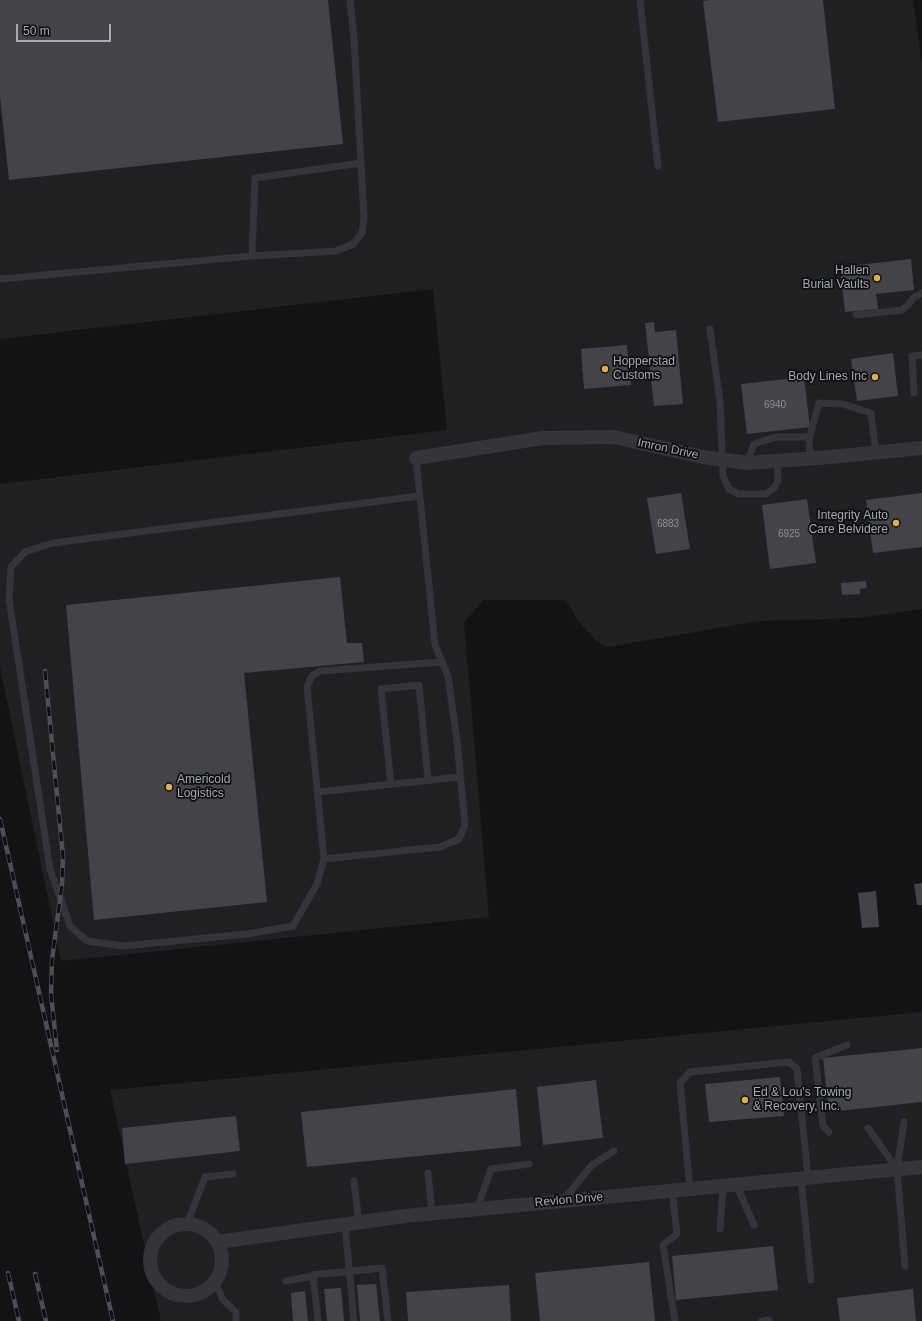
<!DOCTYPE html>
<html>
<head>
<meta charset="utf-8">
<style>
	body { margin:0 }
	#map { position:relative; width:922px; height:1321px; overflow:hidden; background:#131315; font-family:Helvetica,sans-serif }
	canvas { display:block }
	.scale { position:absolute; left:16px; top:24px; width:95px; height:18px; box-sizing:border-box; border:2px solid #a6aab4; border-top:0; padding-left:5px; font-size:12px; line-height:14px; white-space:nowrap; color:#a6aab4; -webkit-text-stroke:3px #0e0e10; paint-order:stroke }
</style>
</head>
<body>
<div id="map">
<canvas width="922" height="1321"></canvas>
<div class="scale">50 m</div>
</div>
<script>
const ctx = document.querySelector('canvas').getContext('2d');
ctx.lineJoin = 'round';
function fillPath(path, color) { ctx.fillStyle = color; ctx.fill(path, 'evenodd'); }
function strokePath(path, color, width, dash) { ctx.strokeStyle = color; ctx.lineWidth = width; ctx.lineCap = dash ? 'butt' : 'round'; ctx.setLineDash(dash || []); ctx.stroke(path); }
function drawText(font, color, halo, rows, align = 'center') {
  ctx.font = font + ' Helvetica,sans-serif'; ctx.lineWidth = 3.5; ctx.setLineDash([]); ctx.textBaseline = 'middle'; ctx.strokeStyle = halo; ctx.fillStyle = color; for (const [text, x, y, turn = 0] of rows) {
    ctx.save(); ctx.translate(x, y); ctx.rotate((+turn || 0) * Math.PI / 180); ctx.textAlign = isNaN(turn) ? turn : align; if (halo) ctx.strokeText(text, 0, 0); ctx.fillText(text, 0, 0); ctx.restore();
  }
}
const built = new Path2D(`
	M0,0H913L922,64V609L859,618L759,621L608,647L596,641L577,619L566,600H483L464,623L489,917L61,961L0,667V484L447,430L433,289L0,339Z
	M922,1012V1321H161L110,1090Z`);
const building = new Path2D(`
	M0,0H328L343,144L9,180L0,97Z
	M709,0H823L835,109L718,122L703,1Z
	M911,259L914,290L876,294L878,309L845,312L840,267Z
	M654,322L655,332L676,330L683,404L654,406L645,323Z
	M627,345L631,385L584,389L581,349Z
	M893,353L898,396L857,401L851,359Z
	M804,377L810,427L747,434L741,384Z
	M681,493L690,549L656,554L647,498Z
	M922,493V547L873,553L866,500Z
	M807,499L816,563L770,569L762,505Z
	M340,577L347,643H362L364,662L244,673L267,902L94,920L66,605Z
	M866,581L867,588L860,589V594L842,595L841,583Z
	M922,883V905H917L914,884Z
	M876,891L879,927L862,928L858,893Z
	M922,1048V1102L829,1112L823,1058Z
	M780,1077L784,1116L709,1122L705,1084Z
	M596,1080L603,1138L543,1145L537,1087Z
	M516,1089L521,1146L307,1167L301,1112Z
	M236,1116L240,1151L125,1164L122,1128Z
	M773,1246L778,1290L676,1300L672,1256Z
	M649,1262L655,1321H540L535,1273Z
	M376,1284L380,1321H360L357,1285Z
	M509,1285L511,1321H408L406,1292Z
	M341,1288L344,1321H327L324,1289Z
	M913,1289L916,1321H840L837,1298Z
	M305,1291L308,1321H293L291,1293Z`);
const service = new Path2D(`
	M640,0L658,166
	M252,256L336,251L353,244L362,233L364,217L361,163
	M0,279L252,256L255,178L361,163L354,39L350,0
	M856,315L902,310L909,304L913,298L922,293
	M710,329L720,402L723,476L729,489L739,494H766L774,488L778,481L777,461
	M914,393L912,356L922,355
	M416,458L435,645L448,676L457,741L465,825L459,839L440,847L324,859L307,687L312,676L320,671L442,662
	M810,459L809,439L819,403L843,404L871,413L876,453
	M747,463L754,444L776,437H810
	M391,784L381,689L419,685L428,780
	M318,792L460,777
	M324,859L317,884L293,926L247,934L123,946L87,941L70,926L50,869L9,599L11,567L25,552L53,543L419,496
	M904,1122L897,1169L905,1266
	M868,1128L897,1169
	M829,1132L823,1126L815,1058L847,1045
	M428,1173L432,1213
	M801,1178L811,1280
	M354,1181L359,1223
	M736,1184L754,1225
	M690,1189L680,1083L690,1072L789,1062L797,1069L808,1177
	M672,1190L677,1234L663,1245L675,1321
	M564,1199L592,1165L614,1151
	M477,1209L491,1169L529,1164
	M187,1224L205,1177L233,1174
	M345,1224L354,1321
	M720,1229L723,1186
	M286,1281L313,1276
	M215,1282L223,1300L236,1312V1321
	M318,1321L313,1275L382,1268L388,1321
	M762,1321L769,1320`);
const minor = new Path2D(`
	M416,458L543,438L614,437L703,457L747,463L831,457L922,448
	M150 1260a36 36 0 1 1 72 0a36 36 0 1 1-72 0Z
	M218,1242L405,1216L922,1167`);
const rail = new Path2D(`
	M45,671L63,857L62,884L52,960L51,994L57,1050
	M0,819L113,1321
	M8,1273L19,1321
	M35,1274L46,1321`);
const markers = [
	[877,278,4,"#dfb141"],
	[605,369,4,"#dfb141"],
	[875,377,4,"#dfb141"],
	[896,523,4,"#dfb141"],
	[169,787,4,"#dfb141"],
	[745,1100,4,"#dfb141"]
];
const numberNames = [
	["6940",775,405],
	["6883",668,524],
	["6925",789,534]
];
const poiNames = [
	["Hallen",869,271],
	["Burial Vaults",869,285],
	["Hopperstad",613,362,"left"],
	["Customs",613,376,"left"],
	["Body Lines Inc",867,377],
	["Integrity Auto",888,516],
	["Care Belvidere",888,530],
	["Americold",177,780,"left"],
	["Logistics",177,794,"left"],
	["Ed & Lou's Towing",753,1093,"left"],
	["& Recovery, Inc.",753,1107,"left"]
];
const streetNames = [
	["Imron Drive",668,449,12],
	["Revlon Drive",569,1200,-5]
];
fillPath(built, '#201f22');
fillPath(building, '#434348');
strokePath(service, '#353539', 7);
strokePath(minor, '#353539', 14);
strokePath(rail, '#4e4f54', 4.5);
strokePath(rail, '#0e0e10', 3, [9]);
for (const [x, y, r, color] of markers) { const dot = new Path2D(); dot.arc(x, y, r, 0, 2 * Math.PI); ctx.fillStyle = color; ctx.fill(dot); strokePath(dot, '#0e0e10', 1.5); }
drawText('10px', '#8d9099', null, numberNames);
drawText('12px', '#a6aab4', '#0e0e10', poiNames, 'right');
drawText('12px', '#a6aab4', '#0e0e10', streetNames);
</script>
</body>
</html>
